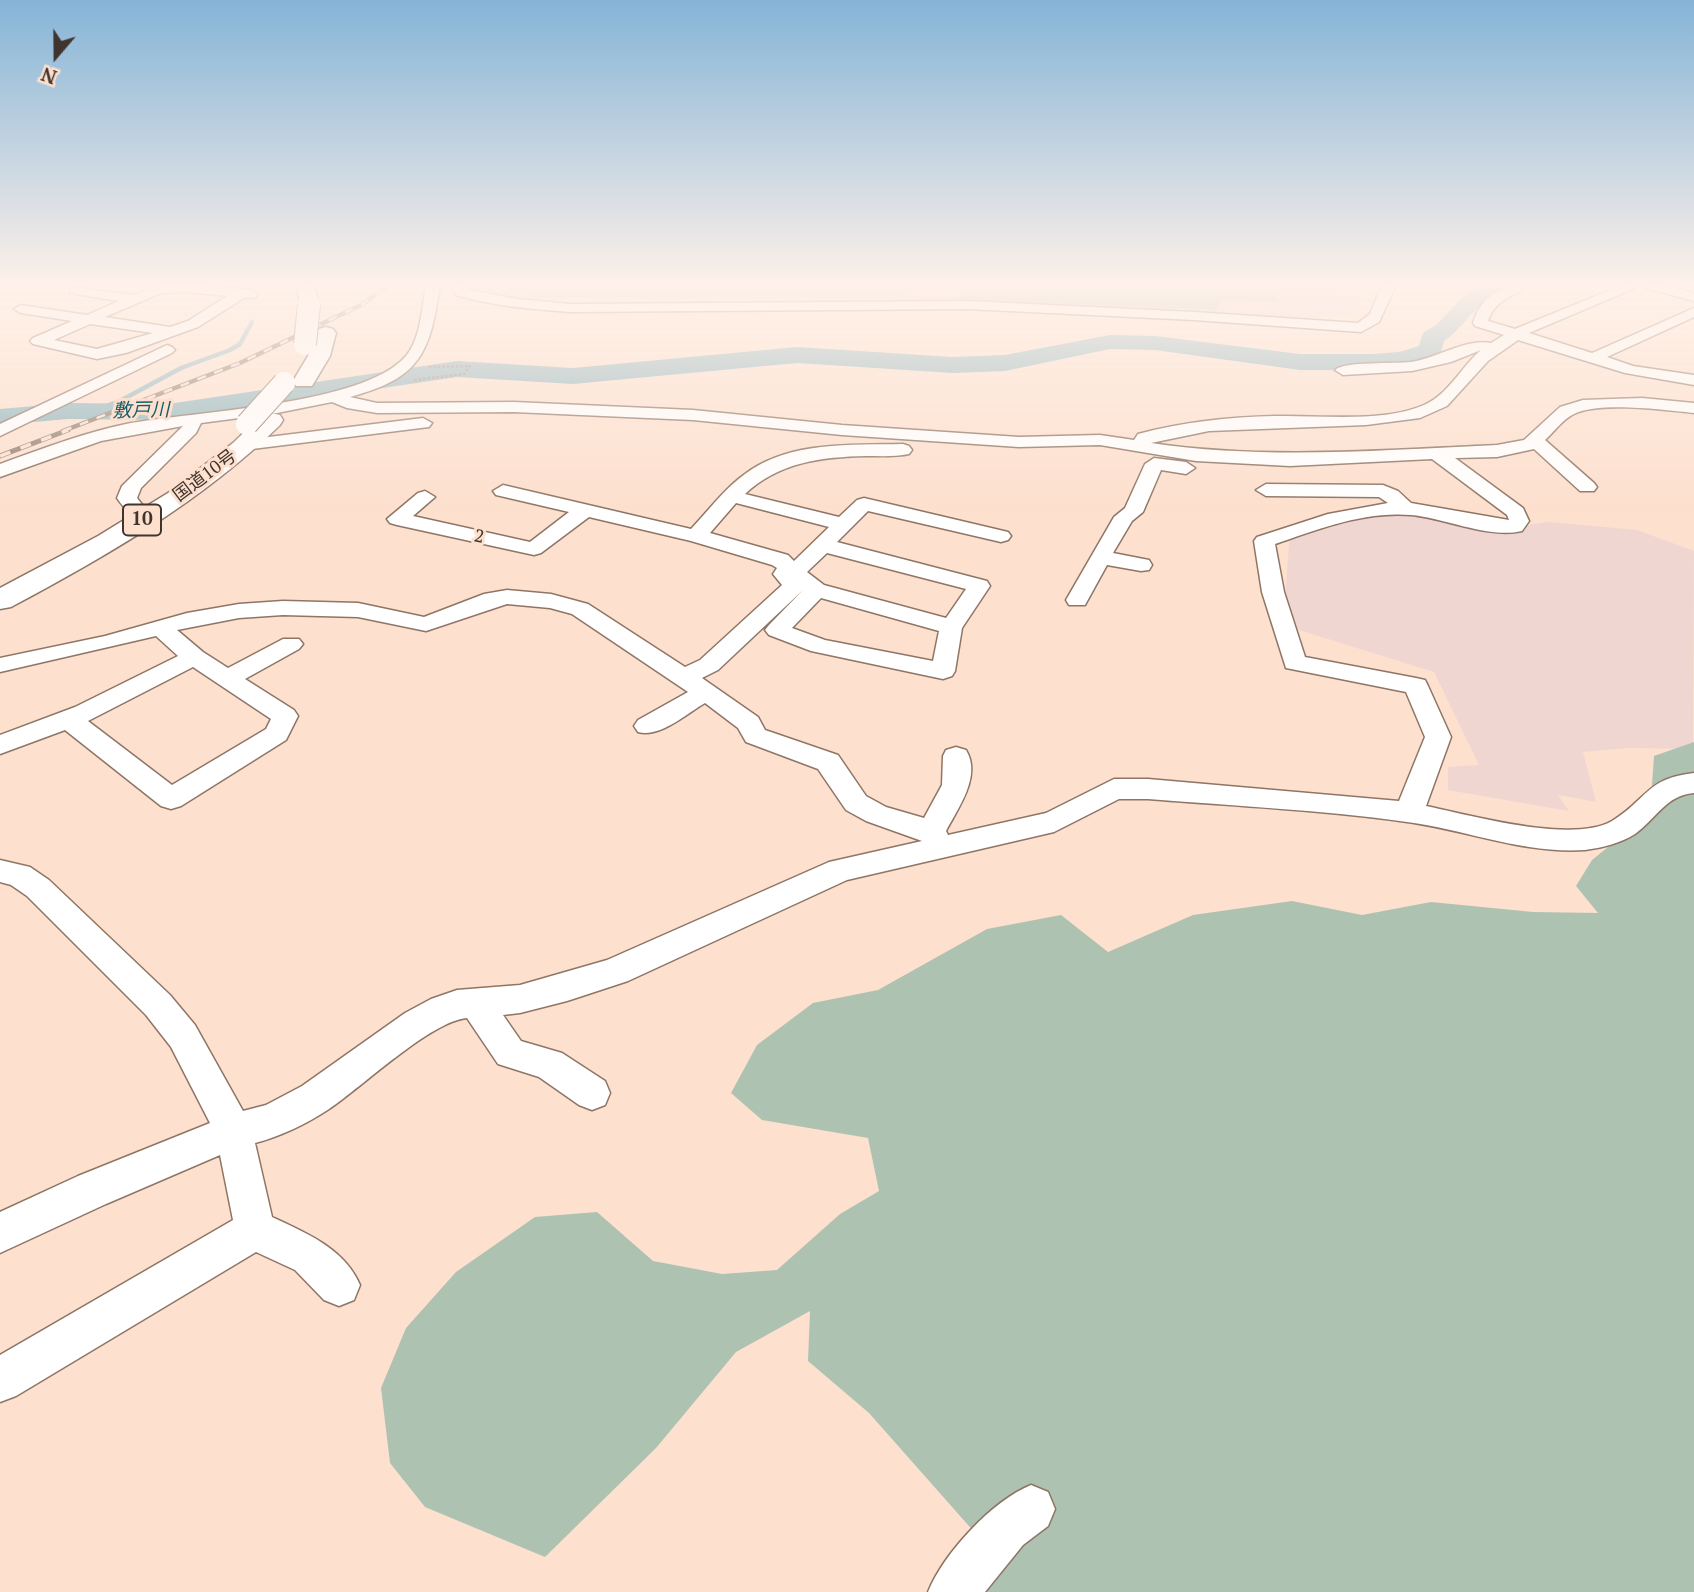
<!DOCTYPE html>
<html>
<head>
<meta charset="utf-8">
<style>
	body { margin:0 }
	#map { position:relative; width:1694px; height:1592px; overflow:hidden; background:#fde0ce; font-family:"PT Serif",serif }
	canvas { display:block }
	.north { position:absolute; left:21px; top:21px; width:70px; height:70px; -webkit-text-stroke:5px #fde0ce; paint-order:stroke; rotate:200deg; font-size:19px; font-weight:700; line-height:28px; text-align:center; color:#40352e }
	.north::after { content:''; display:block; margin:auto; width:24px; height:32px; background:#40352e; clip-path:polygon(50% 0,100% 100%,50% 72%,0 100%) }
</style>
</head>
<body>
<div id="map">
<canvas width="1694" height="1592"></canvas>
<div class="north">N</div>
</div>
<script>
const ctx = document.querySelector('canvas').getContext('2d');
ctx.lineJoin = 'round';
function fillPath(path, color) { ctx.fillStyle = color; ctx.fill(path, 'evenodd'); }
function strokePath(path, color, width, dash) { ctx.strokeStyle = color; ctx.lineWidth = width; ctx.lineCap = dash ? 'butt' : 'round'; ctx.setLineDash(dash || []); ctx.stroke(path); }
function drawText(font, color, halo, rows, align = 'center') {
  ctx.font = font + ' "PT Serif","Noto Sans JP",serif'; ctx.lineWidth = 6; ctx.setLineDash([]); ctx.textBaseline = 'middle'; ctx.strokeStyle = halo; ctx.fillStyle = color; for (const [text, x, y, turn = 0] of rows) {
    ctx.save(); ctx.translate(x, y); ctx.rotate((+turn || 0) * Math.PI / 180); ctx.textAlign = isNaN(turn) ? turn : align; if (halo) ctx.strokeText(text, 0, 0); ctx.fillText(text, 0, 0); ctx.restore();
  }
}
const education = new Path2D(`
	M469,285H1364L1360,296V310L1344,316L1322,318L864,299H578L527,302L472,291Z
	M1395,510L1515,527L1548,522L1637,530L1694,551L1693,749L1629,748L1583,752L1596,802L1558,795L1569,811L1448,790V767L1479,765L1434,672L1283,625L1290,532Z`);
const green = new Path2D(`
	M496,285H913L904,296L532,297Z
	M971,285H1339L1334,295L1274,294L1280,302L1222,300L1216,310L954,299L972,291Z
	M1694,742V1592H942L976,1534L869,1413L808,1361L810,1311L736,1352L656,1448L545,1557L425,1507L390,1463L381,1388L406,1328L456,1272L535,1217L597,1212L653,1261L722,1274L777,1270L840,1214L879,1191L868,1138L762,1120L731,1093L757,1045L813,1003L878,990L987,929L1061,915L1108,952L1193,915L1292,901L1362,915L1431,902L1533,912L1598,913L1576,886L1592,860L1650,813L1654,756Z`);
const stream = new Path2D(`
	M95,410L118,402L181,368L230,350L240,344L252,322`);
const river = new Path2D(`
	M1486,285H1515C1507,296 1491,297 1481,305C1468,316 1459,331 1444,341L1440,355L1401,367L1371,370H1300L1155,350L1110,349L1005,371L953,373L797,363L573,384L457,377L168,420L68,419L0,425V409L68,403L168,404L457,361L573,368L797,347L953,357L1005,355L1110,335L1155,336L1300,354H1371L1399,352L1419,346L1423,333L1437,324L1466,294Z`);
const path = new Path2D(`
	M414,380L464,374L470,366L428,367`);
const minor = new Path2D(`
	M159,285H199L251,290L258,294L256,297L244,298L198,327L126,353L97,359L33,344L30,341L33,338L72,321L21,313L14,309L21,305L87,315L119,301L70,293V287L134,295ZM187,292L227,296L188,321L170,327L105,317L161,293ZM90,324L153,333L97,349L54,340Z
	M426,285H440C430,353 421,378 350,397L377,403L514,402L693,410L842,425L1019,437L1100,435L1134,440L1138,434C1183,422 1228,417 1275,416C1319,415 1383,423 1424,405C1449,394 1461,367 1481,350L1451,362L1412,371L1343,375L1335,370C1344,361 1395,364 1411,362C1437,358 1467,338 1491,343L1504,335L1475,326L1473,323C1481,296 1501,285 1528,285C1513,298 1495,299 1488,321L1515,329L1623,285H1642L1529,333L1592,353L1694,308V317L1607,357L1633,366L1694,375V385L1625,373L1518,340L1488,361L1447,406L1420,418L1366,425L1209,431L1151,443C1266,460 1381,450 1497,445L1524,440L1560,407L1583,400L1642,398L1694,403V413C1666,410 1599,401 1574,414C1563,419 1554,432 1545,440L1594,483L1597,487L1594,491H1580L1534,449L1497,457L1455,458L1523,508L1529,521L1522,531C1490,539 1444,518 1411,515C1364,511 1319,529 1275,544L1284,592L1305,657L1416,678L1425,680L1428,686L1451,737L1426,806C1470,815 1572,844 1612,821C1647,800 1646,778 1694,773V793C1666,795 1656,819 1635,834C1621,843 1601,848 1585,850C1523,854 1467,830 1407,822C1322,810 1234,806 1148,799H1119L1054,832L847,880L628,981L567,1001L520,1013L503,1015L521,1041L562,1053L605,1081L610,1093L605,1105L592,1110L579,1105L539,1077L498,1064L467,1018C431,1021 362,1087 329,1109C306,1124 282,1136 255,1143L272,1217C306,1233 344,1248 360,1285L354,1300L339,1306L324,1300L295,1270L256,1252L16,1396L0,1402V1355L233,1220L220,1155L106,1204L0,1253V1212L78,1176L210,1123L171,1047L146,1015L27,896L11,885L0,882V860L30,867L49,880L170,995L195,1025L243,1111L266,1105L302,1086L405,1013L431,999L457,990L520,985L607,960L829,862L922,841L866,821L846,810L818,769L746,742L738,728L705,703C686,714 660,738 638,732L634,726L638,720L688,692L572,614L550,608L507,604L426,631L358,617L283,615L239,618L177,630L203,652L228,668L283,639H299L303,644L299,649L245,679L294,710L298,716L286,740L181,806L171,809L161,806L65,730L0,754V735L75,707L178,656L156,636L0,672V658L105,636L187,613L239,604L283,601L358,603L424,617L484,594L507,590L551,594L588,604L685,667L700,660L782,585L773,574L777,568L772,565L691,541L589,517L541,553L534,555L397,525L390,523L387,519L418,493L425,491L435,497L413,516L530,542L569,512L496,495L493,491L503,485L691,529C709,510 724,489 745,474C789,441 851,445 903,444L909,446L912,450L909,454C896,457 880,456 866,456C822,457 779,462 745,494L839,517L857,500L864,498L1008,532L1011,536L1008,540L1001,542L868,511L837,542L987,581L990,586L962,628L955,671L952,676L943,679L811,651L769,635L765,630L769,625L803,590L718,670L702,678L758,717L765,730L838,755L866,796L886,807L924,818L942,785L943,756L946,750L956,747L966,750C982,776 958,808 946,831L948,835L1046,813L1114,779H1148L1399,801L1425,737L1406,692L1286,668L1262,592L1254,541L1257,537L1328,514L1388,503L1379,497L1266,496L1256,490L1266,484L1383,485L1398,491L1411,503L1509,520L1507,515L1432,459L1290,466L1196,461L1100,445L1019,447L842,435L693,420L514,412L377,413L347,408L332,402L277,413L201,423L196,433L141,488L137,498L144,507L141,511C128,514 124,508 117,498L122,486L183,426L101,441L0,477V464C41,449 83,433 126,424C192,411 363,406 406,356C421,338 422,307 426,285ZM736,503L829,527L794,561L788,555L710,533ZM827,553L966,589L946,618L824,585L807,572ZM821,598L939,631L933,661L825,640L792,628ZM193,667L271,719L266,729L172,785L88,721Z
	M452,285H466L470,290L517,299L570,304L968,301L1194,312L1358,323L1370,314L1382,285H1396L1379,322L1361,332L1194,320L968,309L570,312C532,309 493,306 456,295Z
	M1644,285H1666L1694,293V301L1646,288Z
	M167,345L172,347L175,350L172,353L0,436V424Z
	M423,418L432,423L429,427L244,450L235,445L244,440Z
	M1154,458L1186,462L1195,468L1186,474L1161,470L1143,512L1132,521L1113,553L1149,560L1152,565L1149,570L1141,571L1107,565L1085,605H1069L1066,600L1114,517L1125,508L1145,464Z
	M1031,1485L1048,1492L1055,1509L1048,1526L1023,1545L985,1592H928C944,1553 992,1501 1031,1485Z`);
const highway = new Path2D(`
	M296,285H314L319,305L316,309H302Z
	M326,327L333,329L336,333L330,356L312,386H296L293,381L308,356L319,329Z
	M271,413L280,415L283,420L280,425C201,502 108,555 11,607L0,609V588L98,536L168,493L233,443L262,415Z`);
const railFar1 = new Path2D(`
	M63,431L240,363L361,305L389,285`);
const rail = new Path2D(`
	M0,456L68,430`);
const highwayBridge = new Path2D(`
	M305,344L309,305
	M247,424L284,383`);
const farStreetnames = [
	["国道10号",205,476,-37],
	["2",479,537,12]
];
const farWaternames = [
	["敷戸川",141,411,-1]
];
const shields = [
	[142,520,38]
];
const shieldNames = [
	["10",142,520]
];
fillPath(education, '#f0d6d1');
fillPath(green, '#aec2b1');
strokePath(stream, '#91b5bd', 4.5);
fillPath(river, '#91b5bd');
strokePath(minor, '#8e7565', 3);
strokePath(highway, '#8e7565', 3);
strokePath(path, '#a08b7f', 2.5, [2.5, 2]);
fillPath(minor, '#fff');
fillPath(highway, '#fff');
strokePath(railFar1, '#927f73', 4.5);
strokePath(rail, '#927f73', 5);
strokePath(railFar1, '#fde0ce', 2.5, [9]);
strokePath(rail, '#fde0ce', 3.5, [11]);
strokePath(highwayBridge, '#8e7565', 24, []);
strokePath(highwayBridge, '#fff', 22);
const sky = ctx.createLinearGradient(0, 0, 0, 508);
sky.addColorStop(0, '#85b4d7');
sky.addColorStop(0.56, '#fef1e9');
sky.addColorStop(1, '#fef1e900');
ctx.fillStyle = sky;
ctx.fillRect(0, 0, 1694, 508);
drawText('18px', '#40352e', '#fde0ce', farStreetnames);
drawText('italic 19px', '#155d6b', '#fde0ce', farWaternames);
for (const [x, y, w] of shields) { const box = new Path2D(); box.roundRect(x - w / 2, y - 15.5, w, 31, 5); ctx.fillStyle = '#fde0ce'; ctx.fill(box); strokePath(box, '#40352e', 2); }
drawText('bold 19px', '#40352e', null, shieldNames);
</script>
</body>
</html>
